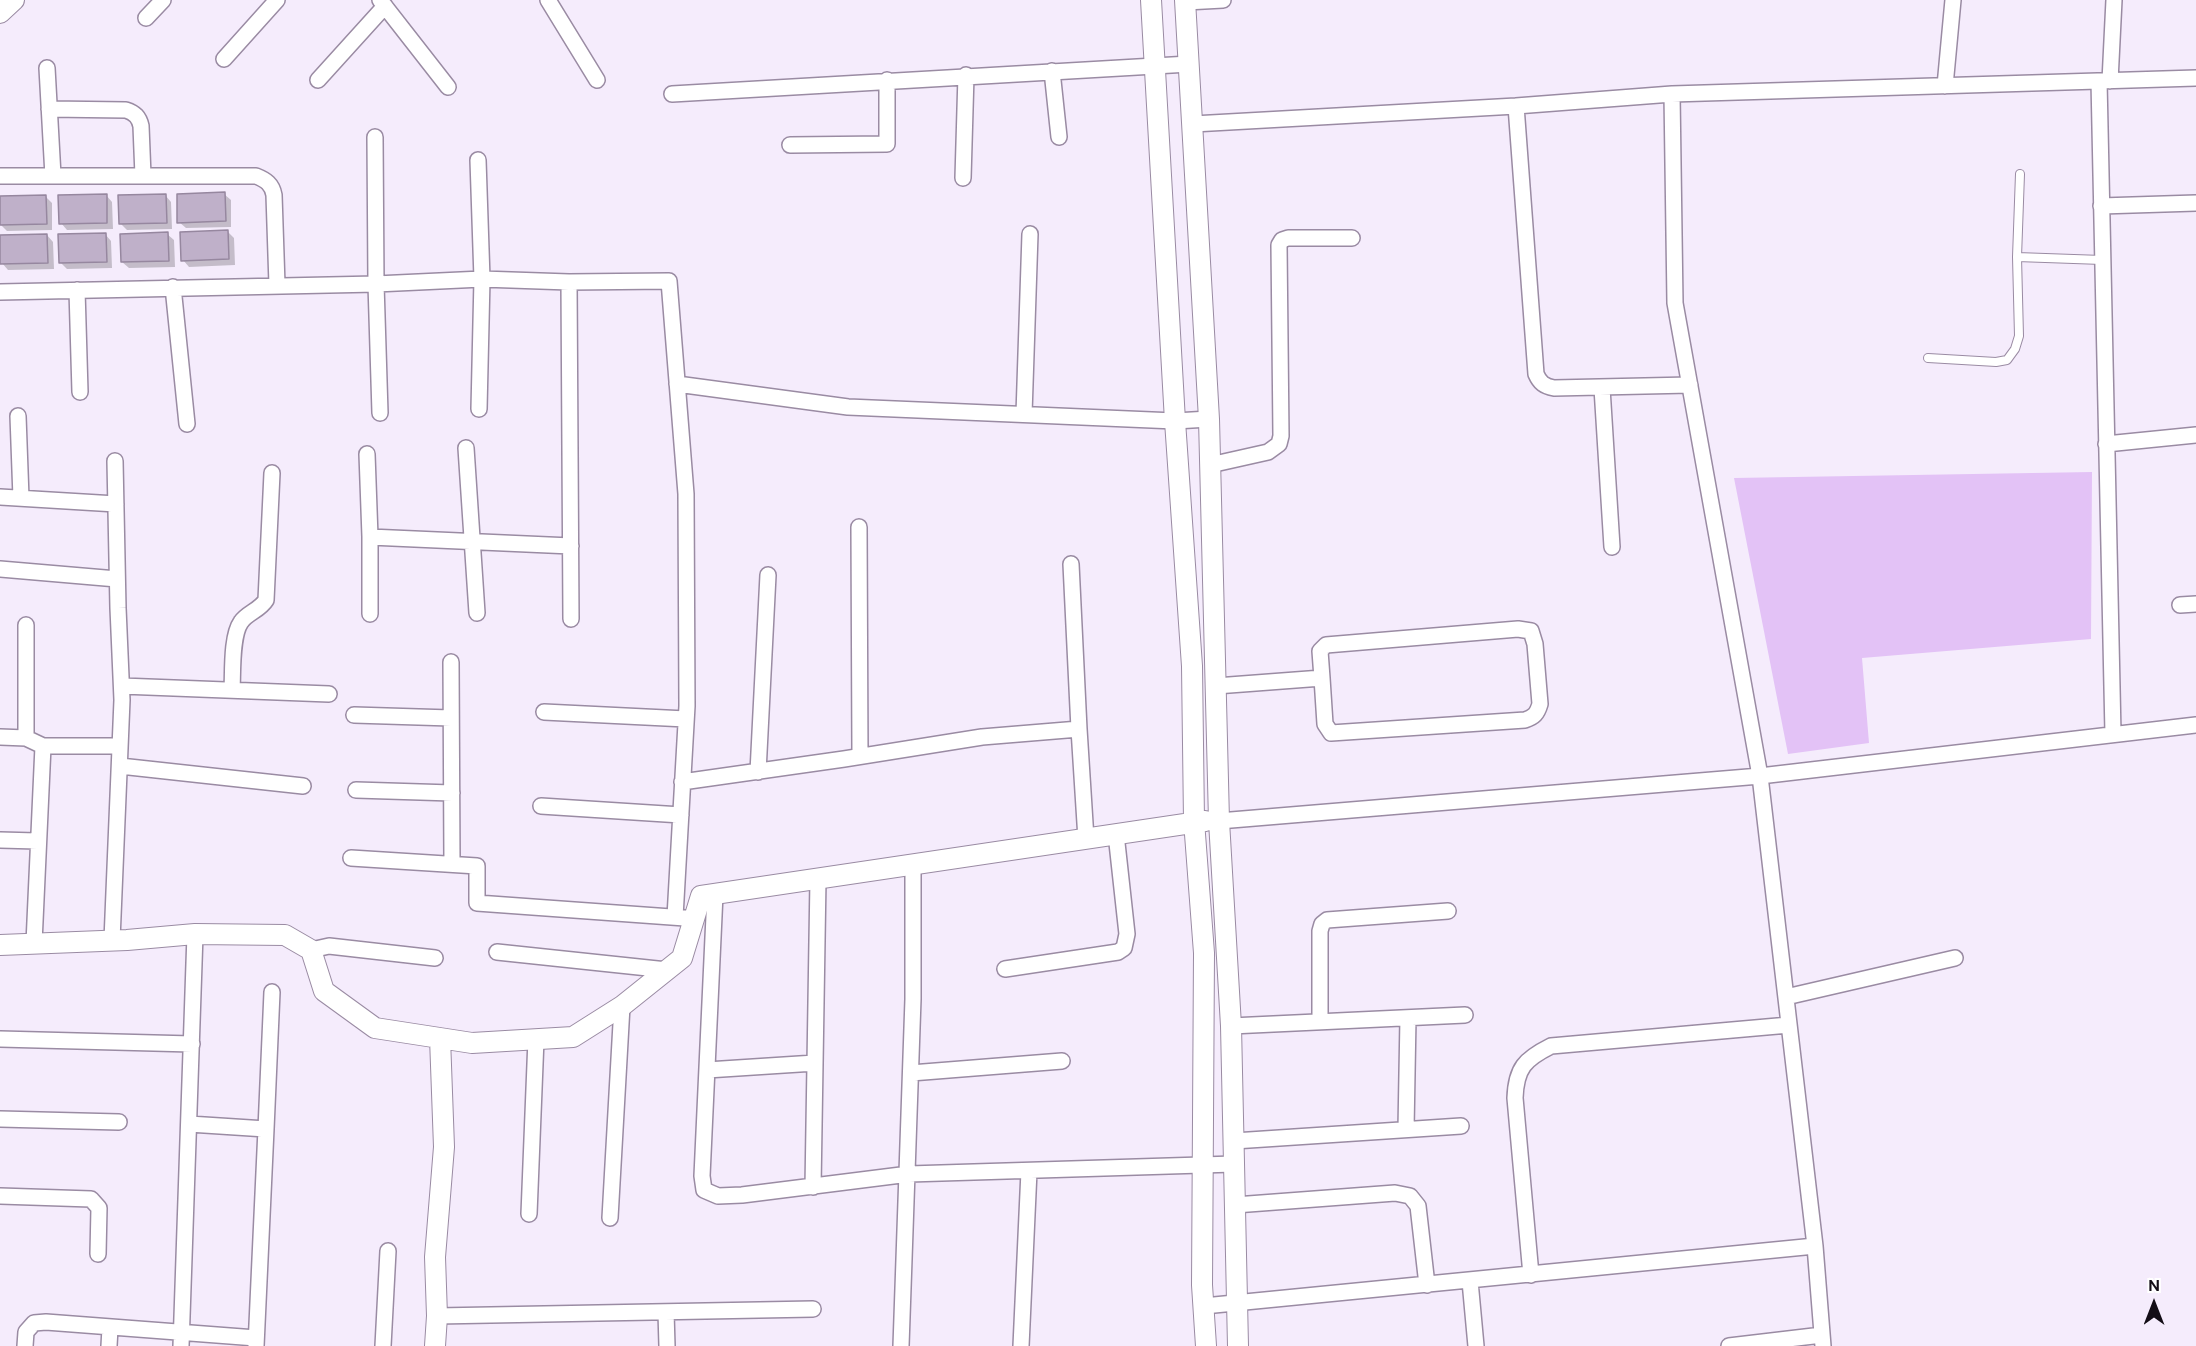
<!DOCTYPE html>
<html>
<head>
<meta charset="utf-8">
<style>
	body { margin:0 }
	#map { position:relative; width:2196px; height:1346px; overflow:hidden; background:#f5ecfc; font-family:"DM Sans",sans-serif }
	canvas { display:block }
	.north { position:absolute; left:2124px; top:1274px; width:60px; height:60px; -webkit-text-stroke:4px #fff; paint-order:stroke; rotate:0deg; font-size:16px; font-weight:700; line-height:24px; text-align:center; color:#130d16 }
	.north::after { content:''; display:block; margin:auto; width:21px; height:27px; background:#130d16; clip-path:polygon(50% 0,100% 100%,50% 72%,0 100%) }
</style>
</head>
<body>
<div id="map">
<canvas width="2196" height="1346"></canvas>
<div class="north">N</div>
</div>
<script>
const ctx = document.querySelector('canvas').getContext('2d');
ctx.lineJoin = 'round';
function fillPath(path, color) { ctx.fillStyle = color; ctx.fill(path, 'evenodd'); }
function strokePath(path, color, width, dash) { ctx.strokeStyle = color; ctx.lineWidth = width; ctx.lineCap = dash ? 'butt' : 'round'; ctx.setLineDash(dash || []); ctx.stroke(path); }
const green = new Path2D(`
	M2092,472L2091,639L1862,658L1869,743L1788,754L1734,478Z`);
const shadow = new Path2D(`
	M224,194L231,200V227L186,228L179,222Z
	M106,195L112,202L113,229L67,230L61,223Z
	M165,195L171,202L172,229L127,230L120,223Z
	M45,196L52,203V230L7,231L0,224V198Z
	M228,232L234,238L235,265L189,267L183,260Z
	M105,234L111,241L112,268L67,269L60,262Z
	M167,234L174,240L175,267L129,268L122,262Z
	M47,235L53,242L54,269L8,270L2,263Z`);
const building = new Path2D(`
	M225,192L226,221L177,223V194Z
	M107,194V223L59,224L58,195Z
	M166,194L167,223L119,224L118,195Z
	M46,195L47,224L0,225V196Z
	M228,230L229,259L181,261L180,232Z
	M168,232L169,261L121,262L120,234Z
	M106,233L107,262L59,263L58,234Z
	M47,234L48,263L0,264V235Z`);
const service = new Path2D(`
	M2017,257L2102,260
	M1928,358L1996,362L2007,360L2015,349L2019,336L2017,257L2020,174`);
const minor = new Path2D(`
	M380,0L448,87
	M548,0L597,80
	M1186,2L1223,0
	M146,18L163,0
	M224,59L277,0
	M47,68L53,176
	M1052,71L1059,137
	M318,80L385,6
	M2099,81L2113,734
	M2110,81L2114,0
	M1945,86L1953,0
	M672,94L1189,64
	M1672,94L1675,303L1760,776L1815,1246L1823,1346
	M49,109L126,110C135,113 139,117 141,126L143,176
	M1193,124L1516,106
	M375,137L376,284L380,413
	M790,145L887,144V80
	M478,160L482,279L479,409
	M0,176H256C266,180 272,184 274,195L277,285
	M963,178L966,75
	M2101,206L2196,203
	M569,282L571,619
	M173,287L187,424
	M77,290L80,392
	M0,292L376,284L482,279L569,282L669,281L686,494L687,706L675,917
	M677,384L848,407L1175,421L1209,419
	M1690,385L1554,388C1544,386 1540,383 1536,374L1516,106L1672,94L2196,78
	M1602,388L1612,547
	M1024,414L1030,234
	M18,416L21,498
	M2106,444L2196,435
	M466,448L477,613
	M367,454L370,537L571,546
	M1210,465L1268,452L1279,444L1281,436L1279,245L1282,240L1288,238H1352
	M0,497L116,504
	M859,527L860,756
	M370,537V614
	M1071,564L1079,729
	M0,569L117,579
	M2180,605L2196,604
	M26,625V738
	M451,662L452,864
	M122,686L329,694
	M1216,686L1322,678L1320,651L1326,645L1518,629L1531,631L1535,644L1540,704C1537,714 1534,717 1525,720L1331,733L1325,724L1322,678
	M232,690C233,673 231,636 241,622C247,613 260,610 266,600L272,473
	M544,712L686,719
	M354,715L451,718
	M0,737L26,738L43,746H120
	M120,766L303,786
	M758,772L768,575
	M682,782L844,759L982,737L1079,729L1086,839
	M356,790L452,793
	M541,806L681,815
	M1219,821L1760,776L2196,725
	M0,840L37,841
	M351,858L477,866V903L685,918
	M715,894L702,1176L704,1190L718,1196L742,1195L909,1174L1234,1164
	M112,940L122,700L118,608L115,461
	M34,943L43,746
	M311,950L329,946L435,958
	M497,952L667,970
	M1005,969L1118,952L1124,948L1127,934L1116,834
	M1786,997L1955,958
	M1320,1022V931L1322,924L1327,920L1448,911
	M1231,1026L1465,1015
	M0,1039L192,1044
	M707,1070L815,1063
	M911,1073L1062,1061
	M0,1119L119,1122
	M189,1124L266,1129L256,1346
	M266,1129L272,992
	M1406,1129L1408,1018
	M1234,1141L1461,1126
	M813,1187L818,879
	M0,1196L91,1199L99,1208L98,1254
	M1235,1205L1395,1193L1410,1196L1418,1206L1427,1285
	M529,1214L536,1039
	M610,1218L622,1006
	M1531,1275L1515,1098C1516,1068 1525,1059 1551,1046L1789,1025
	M1470,1281L1476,1346
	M1204,1306L1815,1246
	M666,1312L667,1346
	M437,1316L813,1309
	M25,1346L26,1332L34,1323L46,1322L256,1338
	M109,1346L110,1328
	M181,1346L195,934
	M383,1346L388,1251
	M901,1346L913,999V865
	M1021,1346L1029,1171
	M1729,1346L1822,1335`);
const tertiary = new Path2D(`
	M1151,0L1175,421L1192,666L1194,821L1204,953L1202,1285L1206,1346
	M1185,0L1209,419L1219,821L1231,1026L1238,1346
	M0,13L14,0
	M0,945L127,940L195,934L285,935L311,950L324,991L375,1028L472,1043L573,1037L622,1006L682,958L701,896L1205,821
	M435,1346L437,1316L435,1257L444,1147L440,1038`);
fillPath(green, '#e3c2f6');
fillPath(shadow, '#0003');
fillPath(building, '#bfb0c9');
strokePath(building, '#96879f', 1.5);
strokePath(service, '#9a8ba3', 10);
strokePath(minor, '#9a8ba3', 18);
strokePath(tertiary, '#9a8ba3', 22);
strokePath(service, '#fff', 8);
strokePath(minor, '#fff', 15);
strokePath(tertiary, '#fff', 20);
</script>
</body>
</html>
